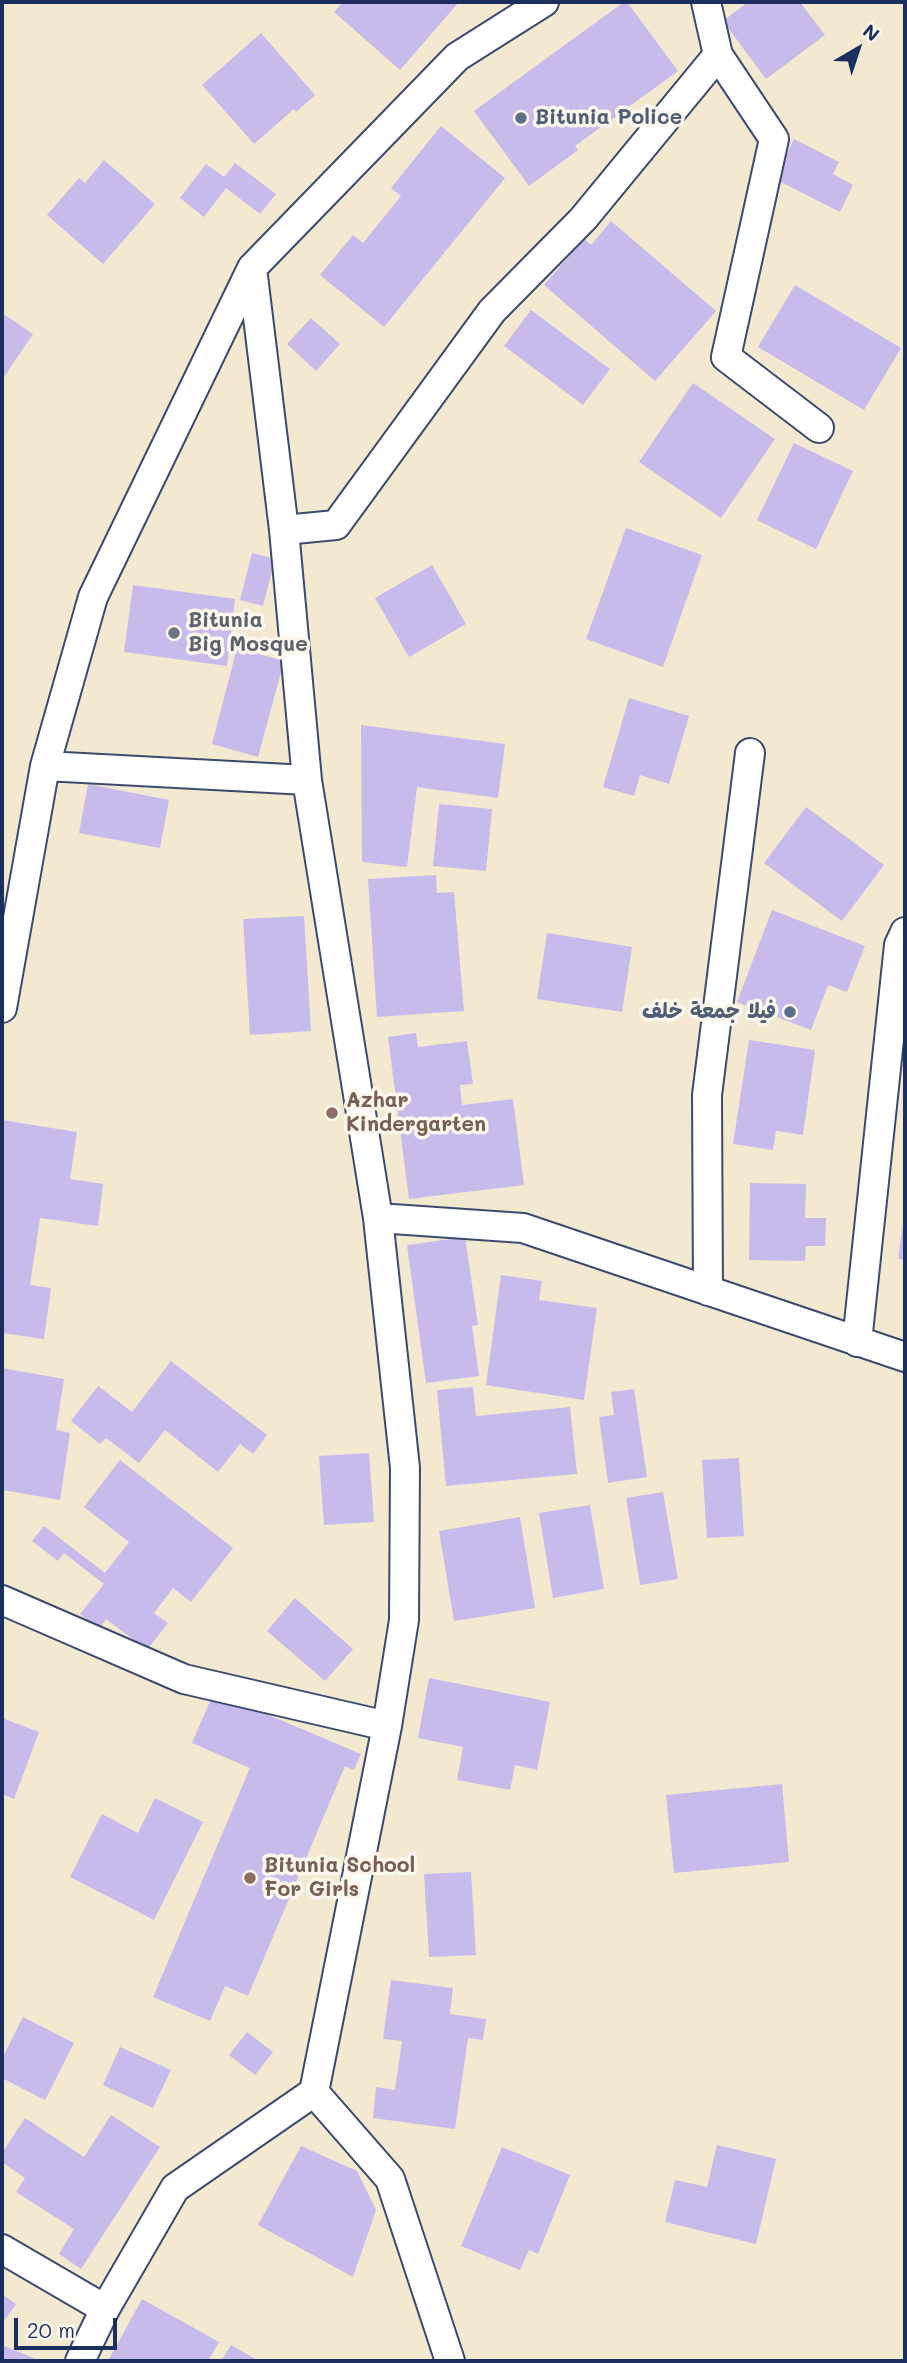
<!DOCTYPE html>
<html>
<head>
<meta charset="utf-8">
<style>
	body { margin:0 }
	#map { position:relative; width:907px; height:2363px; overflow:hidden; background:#f3e9d1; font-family:Mali,sans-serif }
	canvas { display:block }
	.frame { position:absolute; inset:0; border:4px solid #1b2f5e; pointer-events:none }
	.north { position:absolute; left:823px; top:14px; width:70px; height:70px; -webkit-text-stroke:5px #fbf7ec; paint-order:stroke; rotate:39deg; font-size:19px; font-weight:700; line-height:28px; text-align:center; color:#1b2f5e }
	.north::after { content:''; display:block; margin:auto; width:24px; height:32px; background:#1b2f5e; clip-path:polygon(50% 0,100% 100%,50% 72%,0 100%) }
	.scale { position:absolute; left:14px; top:2318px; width:103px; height:32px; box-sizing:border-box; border:4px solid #1b2f5e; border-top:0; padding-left:9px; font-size:21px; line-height:24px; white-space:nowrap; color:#1b2f5e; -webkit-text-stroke:5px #fbf7ec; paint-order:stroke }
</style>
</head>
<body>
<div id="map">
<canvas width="907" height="2363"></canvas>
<div class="frame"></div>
<div class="north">N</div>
<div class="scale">20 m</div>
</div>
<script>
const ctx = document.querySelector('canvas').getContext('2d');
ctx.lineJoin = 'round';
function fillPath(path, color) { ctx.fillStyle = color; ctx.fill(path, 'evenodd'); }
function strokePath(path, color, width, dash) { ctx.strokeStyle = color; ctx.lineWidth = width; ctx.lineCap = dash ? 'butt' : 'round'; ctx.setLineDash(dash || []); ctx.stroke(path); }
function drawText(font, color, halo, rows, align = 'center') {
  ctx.font = font + ' Mali,"Playpen Sans Arabic",sans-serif'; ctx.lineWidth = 7; ctx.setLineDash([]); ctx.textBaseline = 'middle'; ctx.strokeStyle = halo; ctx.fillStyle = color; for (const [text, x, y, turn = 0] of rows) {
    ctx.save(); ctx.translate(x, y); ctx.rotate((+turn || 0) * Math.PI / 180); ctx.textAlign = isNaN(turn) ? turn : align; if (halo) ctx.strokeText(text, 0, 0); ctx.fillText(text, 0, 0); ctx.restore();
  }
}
const building = new Path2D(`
	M343,2H459L400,70L334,12Z
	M624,2H627L678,71L575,146L578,150L529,186L474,111Z
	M748,2H800L825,35L766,79L723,21Z
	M261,33L315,95L296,112L294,109L254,144L202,85Z
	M441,126L505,178L384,327L320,275L353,235L363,243L401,196L391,188Z
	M794,139L839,162L833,174L853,185L840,212L775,179Z
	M104,160L155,204L103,264L47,215L79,178L85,183Z
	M235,163L276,194L260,214L226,188L204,217L180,198L206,164L224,177Z
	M611,221L716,311L655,381L544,285L584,239L591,245Z
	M795,285L901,348L864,410L758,347Z
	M531,310L610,369L583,405L504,346Z
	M2,313L33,334L4,377L2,375Z
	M311,318L340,344L316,371L287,344Z
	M693,383L775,439L721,518L639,462Z
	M794,443L853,471L816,549L757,520Z
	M626,528L702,555L663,667L586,639Z
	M252,553L275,559L263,606L240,600Z
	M432,565L466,624L409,657L375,598Z
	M133,585L235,599L227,666L124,652Z
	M237,648L284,661L258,757L212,744Z
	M629,698L689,716L669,784L640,775L634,796L603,787Z
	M361,725L505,744L498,798L417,787L407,867L362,862Z
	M88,784L169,800L160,848L79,833Z
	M439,804L492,809L486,871L433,866Z
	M806,807L884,865L842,921L764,863Z
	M436,875L437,893L454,892L464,1011L377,1017L368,879Z
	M772,910L865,946L847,992L828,985L811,1030L737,1002Z
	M304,916L311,1031L250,1035L243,919Z
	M547,933L632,947L622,1012L537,999Z
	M416,1033L418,1047L467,1041L473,1084L460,1085L462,1105L513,1099L524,1185L409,1199L388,1037Z
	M749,1040L815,1050L803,1135L776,1131L773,1150L733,1144Z
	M2,1120L77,1132L70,1179L103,1184L98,1226L40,1218L30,1285L51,1288L44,1339L2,1333Z
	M750,1183L806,1184L805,1218H826L825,1246H806L805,1261L749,1260Z
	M904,1216H905V1260L898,1259Z
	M465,1237L478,1325L472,1326L479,1376L426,1383L407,1245Z
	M501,1275L542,1281L539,1300L597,1308L584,1400L486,1385Z
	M171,1361L267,1435L253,1454L240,1444L218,1472L165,1430L139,1463L106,1438L100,1444L71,1421L98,1386L132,1412Z
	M2,1368L64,1379L56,1430L70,1433L60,1500L2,1490Z
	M473,1387L476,1416L570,1407L577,1474L446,1486L437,1390Z
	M634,1389L647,1477L608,1483L599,1417L614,1415L611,1392Z
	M369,1453L374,1522L324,1525L319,1456Z
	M739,1458L744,1536L707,1538L702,1460Z
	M120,1460L233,1548L191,1602L173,1588L154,1613L168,1623L147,1650L106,1619L99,1629L80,1614L104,1584L64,1553L58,1561L32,1541L44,1526L105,1573L129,1542L84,1507Z
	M663,1492L678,1579L640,1585L626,1498Z
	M590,1505L604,1589L553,1598L539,1513Z
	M520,1517L535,1608L454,1621L439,1531Z
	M295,1598L353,1649L325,1681L267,1631Z
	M429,1678L550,1702L537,1770L515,1765L510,1790L457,1780L463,1747L418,1738Z
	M214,1692L361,1754L354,1770L345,1766L248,1996L225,1986L210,2021L153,1997L250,1768L192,1743Z
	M2,1718L39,1732L14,1799L2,1794Z
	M782,1784L789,1862L674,1873L666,1795Z
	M155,1798L203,1822L154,1920L70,1877L102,1814L138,1833Z
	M471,1872L476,1955L429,1957L424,1874Z
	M391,1980L453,1988L450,2014L486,2019L483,2040L468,2038L455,2129L373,2118L376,2087L395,2090L402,2041L383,2039Z
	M23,2017L74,2043L45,2100L2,2078V2059Z
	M247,2032L273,2052L255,2075L229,2055Z
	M120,2047L171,2070L153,2108L103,2085Z
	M111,2115L160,2147L81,2269L59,2254L74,2229L16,2192L25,2178L2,2162V2153L25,2118L84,2157Z
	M717,2145L776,2159L756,2244L665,2222L675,2180L707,2187Z
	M301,2146L357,2171L376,2210L353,2277L258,2225Z
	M502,2147L570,2175L538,2254L529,2250L520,2270L461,2246Z
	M2,2294L16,2304L2,2324Z
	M142,2299L219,2342L208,2361H108Z
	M2,2345L36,2359L35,2361H2Z
	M231,2345L259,2361H221Z`);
const minor = new Path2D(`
	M706,2L718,55L774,139L726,357L819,428
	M252,268L284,530L307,780
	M284,530L336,525L492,311L583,219L718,55
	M45,766L307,780L378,1218L405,1468L404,1620L387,1726L314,2092L175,2188L105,2309L80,2361
	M2,1008L45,766L93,597L252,268L457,57L544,2
	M378,1218L523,1228L905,1357
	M708,1291L707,1095L750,753
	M857,1342L899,945L905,932
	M2,1600L184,1679L387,1726
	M314,2092L390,2179L450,2361
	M2,2249L105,2309`);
const markers = [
	[521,118,7,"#5c6f8a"],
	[174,633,7,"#6b7280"],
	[790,1012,7,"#5c6f8a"],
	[332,1113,7,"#8d6e63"],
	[250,1878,7,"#8d6e63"]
];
const serviceNames = [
	["Bitunia Police",535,118],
	["فيلا جمعة خلف",776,1012,"right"]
];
const worshipNames = [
	["Bitunia",188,621],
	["Big Mosque",188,645]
];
const educationNames = [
	["Azhar",346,1101],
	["Kindergarten",346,1125],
	["Bitunia School",264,1866],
	["For Girls",264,1890]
];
fillPath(building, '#c8baeb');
strokePath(minor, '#3b4b6f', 32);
strokePath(minor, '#fff', 28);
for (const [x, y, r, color] of markers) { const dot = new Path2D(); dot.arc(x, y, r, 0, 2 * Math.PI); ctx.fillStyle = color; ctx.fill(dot); strokePath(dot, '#fbf7ec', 2.5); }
drawText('bold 21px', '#4e5e75', '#fbf7ec', serviceNames, 'left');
drawText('bold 21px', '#5b616d', '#fbf7ec', worshipNames, 'left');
drawText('bold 21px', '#785e54', '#fbf7ec', educationNames, 'left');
</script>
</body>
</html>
